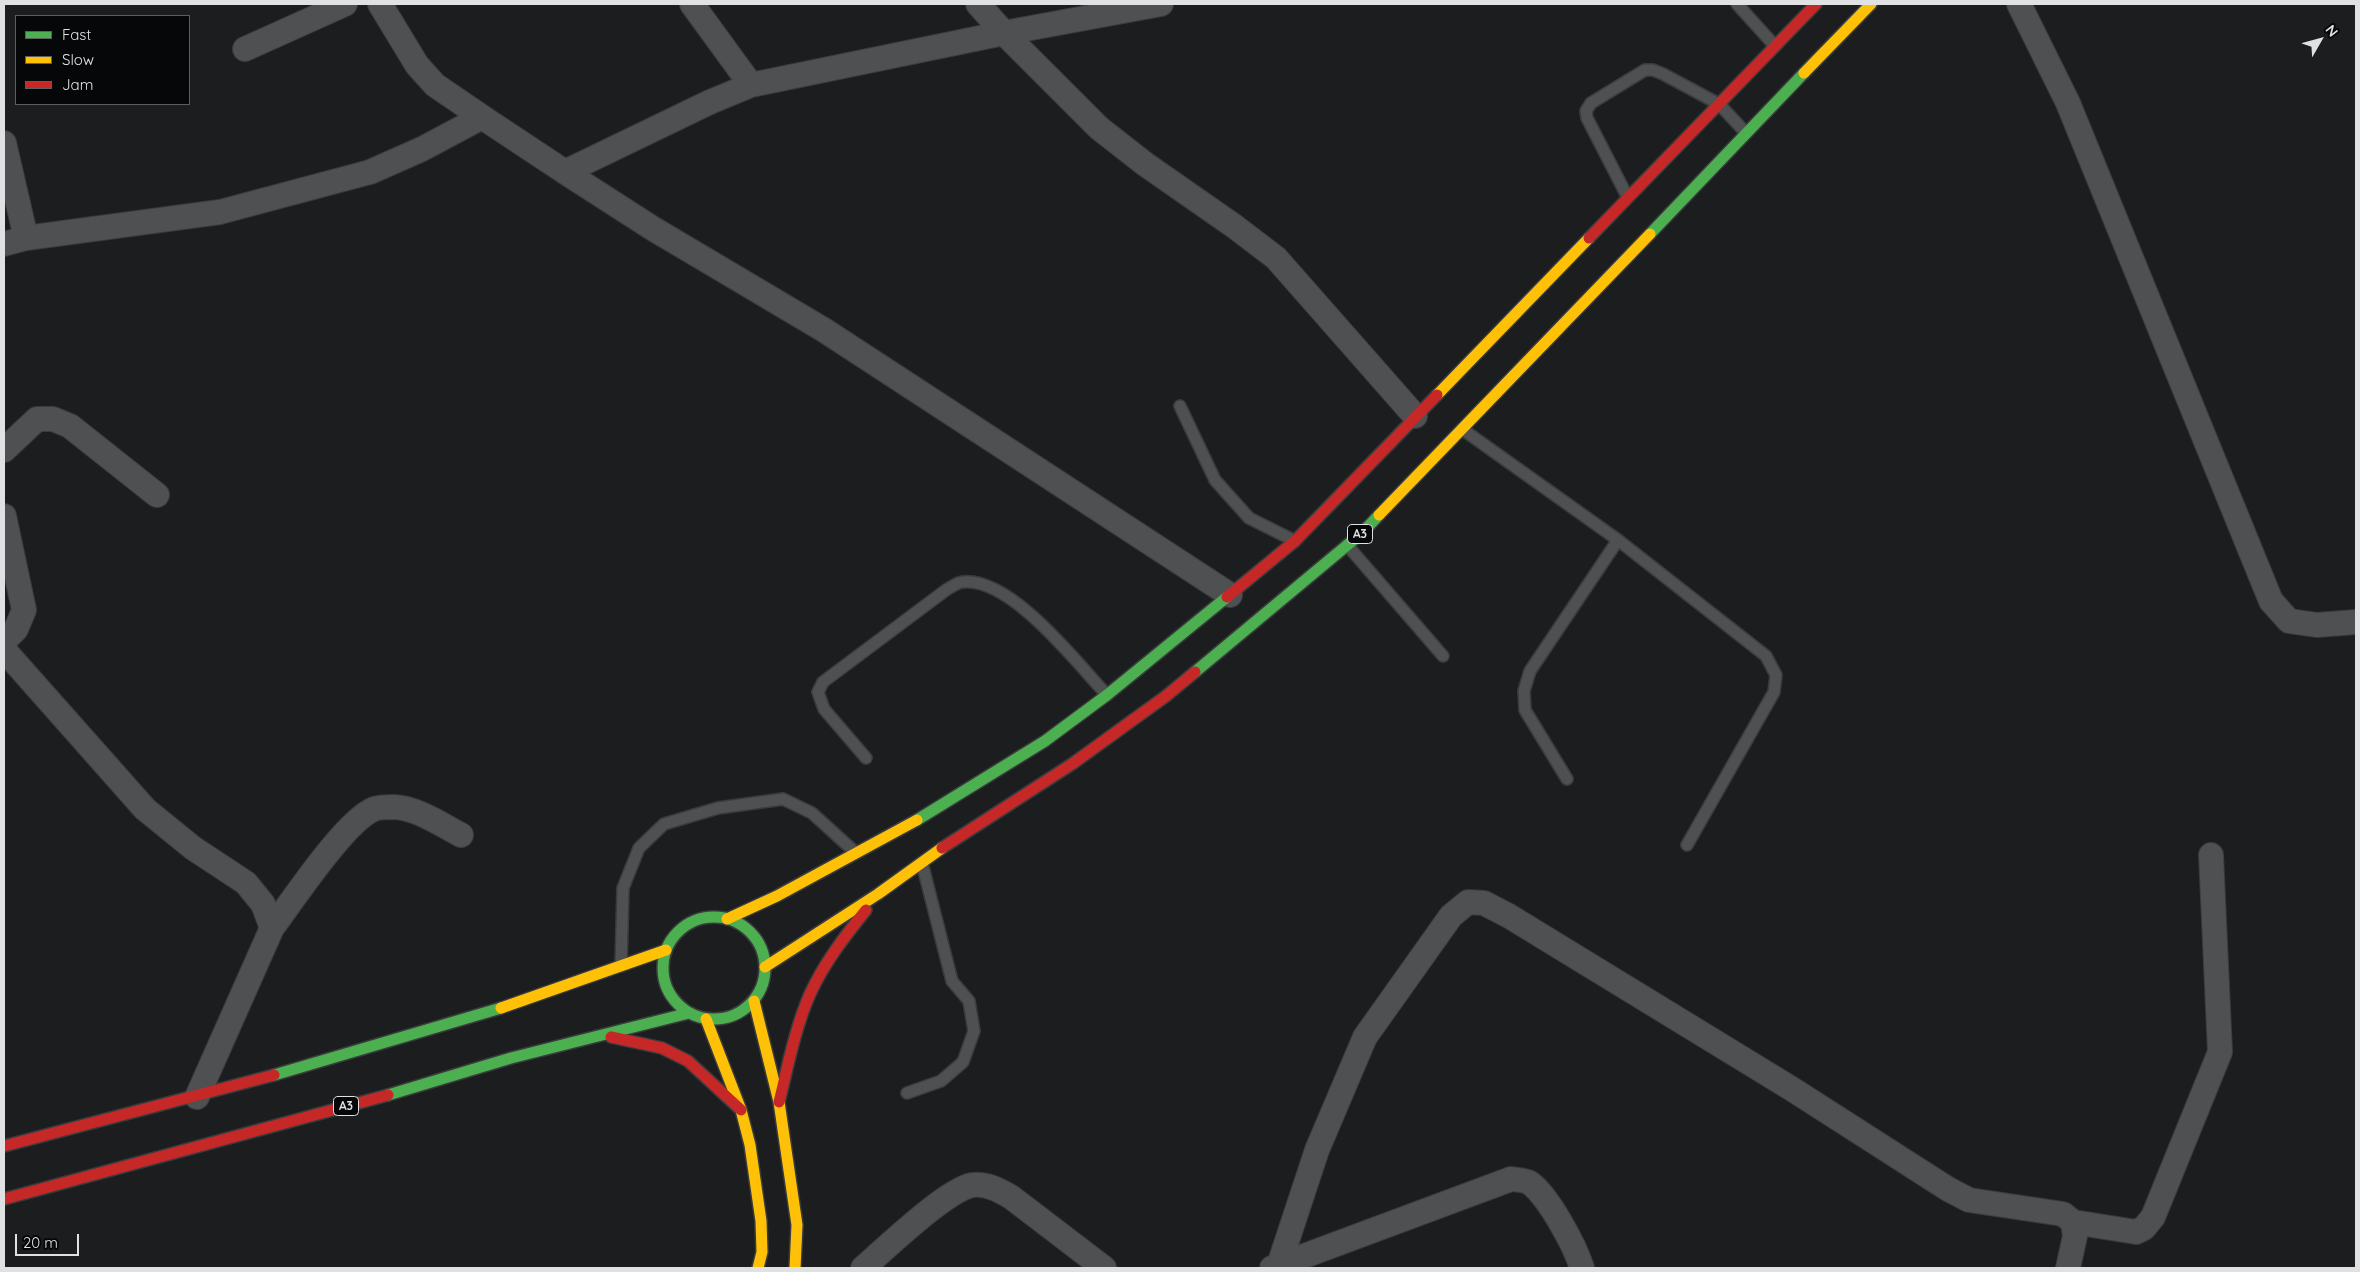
<!DOCTYPE html>
<html>
<head>
<meta charset="utf-8">
<style>
	body { margin:0 }
	#map { position:relative; width:2360px; height:1272px; overflow:hidden; background:#1b1d1f; font-family:Quicksand,sans-serif }
	canvas { display:block }
	.frame { position:absolute; inset:0; border:5px solid #dfe1e3; pointer-events:none }
	.legend { position:absolute; left:15px; top:15px; width:175px; height:90px; box-sizing:border-box; background:#060708; border:1px solid #5d5e60; margin:0; padding:6px 9px; list-style:none; font-size:15px; color:#dfe1e3 }
	.legend li { display:flex; align-items:center; gap:10px; height:25px }
	.legend b { width:25px; border:1px solid #5d5e60 }
	.north { position:absolute; left:2295px; top:15px; width:50px; height:50px; -webkit-text-stroke:4px #060708; paint-order:stroke; rotate:52deg; font-size:14px; font-weight:700; line-height:20px; text-align:center; color:#dfe1e3 }
	.north::after { content:''; display:block; margin:auto; width:18px; height:22px; background:#dfe1e3; clip-path:polygon(50% 0,100% 100%,50% 72%,0 100%) }
	.scale { position:absolute; left:15px; top:1234px; width:64px; height:22px; box-sizing:border-box; border:2px solid #dfe1e3; border-top:0; padding-left:6px; font-size:15px; line-height:18px; white-space:nowrap; color:#dfe1e3; -webkit-text-stroke:4px #060708; paint-order:stroke }
</style>
</head>
<body>
<div id="map">
<canvas width="2360" height="1272"></canvas>
<div class="frame"></div>
<ul class="legend">
<li><b style="height:6px;background:#4caf50"></b>Fast</li>
<li><b style="height:6px;background:#ffc107"></b>Slow</li>
<li><b style="height:6px;background:#c62828"></b>Jam</li>
</ul>
<div class="north">N</div>
<div class="scale">20 m</div>
</div>
<script>
const ctx = document.querySelector('canvas').getContext('2d');
ctx.lineJoin = 'round';
function strokePath(path, color, width, dash) { ctx.strokeStyle = color; ctx.lineWidth = width; ctx.lineCap = dash ? 'butt' : 'round'; ctx.setLineDash(dash || []); ctx.stroke(path); }
function drawText(font, color, halo, rows, align = 'center') {
  ctx.font = font + ' Quicksand,sans-serif'; ctx.lineWidth = 5; ctx.setLineDash([]); ctx.textBaseline = 'middle'; ctx.strokeStyle = halo; ctx.fillStyle = color; for (const [text, x, y, turn = 0] of rows) {
    ctx.save(); ctx.translate(x, y); ctx.rotate((+turn || 0) * Math.PI / 180); ctx.textAlign = isNaN(turn) ? turn : align; if (halo) ctx.strokeText(text, 0, 0); ctx.fillText(text, 0, 0); ctx.restore();
  }
}
const lane = new Path2D(`
	M1737,4L1775,46
	M1627,196L1587,118L1586,111L1591,103L1645,70H1653L1663,74L1719,104L1746,133
	M1180,406L1215,480L1249,518L1295,541
	M1462,429L1618,540L1766,656L1776,675L1774,692L1687,845
	M1347,545L1443,656
	M866,758L824,709L818,692L823,682L946,590C951,587 958,582 963,582C1011,577 1077,663 1107,695
	M1567,779L1525,710L1524,691L1530,671L1618,540
	M621,966L623,888L639,848L664,824L718,808L783,799L812,813L856,853
	M907,1093L941,1081L963,1062L974,1031L969,1001L952,981L922,863`);
const street = new Path2D(`
	M380,4L417,65L435,85L482,117
	M692,4L751,85
	M978,4L1004,33L1161,4
	M2019,4L2068,103L2271,601L2289,621L2317,625L2356,622
	M245,49L345,4
	M4,143L26,238
	M565,172L652,228L824,330L1230,595
	M4,244L26,238L220,212L370,172L422,149L482,117L565,172L710,102L751,85L1004,33L1099,128L1145,164L1234,226L1276,258L1415,416
	M4,450L37,419H53L70,426L157,495
	M4,516L24,610L16,629L4,641
	M4,650L145,809L193,848L246,883L263,904L272,928L197,1097
	M272,928C293,900 345,821 374,809C379,807 388,807 394,807C417,808 440,824 461,835
	M2073,1222L2136,1232L2144,1228L2153,1217L2220,1052L2211,855
	M1279,1265L1317,1150L1365,1037L1451,916L1468,902L1484,903L1509,916L1792,1089L1948,1189L1969,1200L2063,1214L2073,1222L2075,1236L2068,1268
	M863,1268C886,1248 945,1191 972,1185C986,1183 999,1190 1011,1197L1104,1268
	M1272,1268L1511,1179C1517,1180 1526,1180 1530,1183C1549,1197 1575,1246 1582,1268`);
const fast = new Path2D(`
	M1650,234L1804,73
	M1195,672L1363,532L1379,515
	M917,820L1045,741L1107,695L1227,597
	M663 968a51 51 0 1 1 102 0a51 51 0 1 1-102 0Z
	M274,1075L501,1008
	M388,1095L511,1058L689,1013`);
const slow = new Path2D(`
	M1804,73L1871,4
	M1437,395L1589,238
	M1379,515L1650,234
	M727,919L777,896L917,820
	M765,967L878,894L942,848
	M754,1001L779,1102L797,1225L795,1268
	M501,1008L666,950
	M706,1019L741,1110L750,1145L761,1221L762,1252L758,1268`);
const jam = new Path2D(`
	M1589,238L1816,4
	M1227,597L1295,541L1437,395
	M942,848L1072,764L1166,696L1195,672
	M611,1037L662,1048L688,1061L741,1110
	M779,1102C788,1066 795,1028 810,994C824,963 845,936 866,910
	M4,1146L274,1075
	M4,1199L388,1095`);
const shields = [
	[1360,534,25],
	[346,1106,25]
];
const shieldNames = [
	["A3",1360,534],
	["A3",346,1106]
];
strokePath(lane, '#393b3d', 14);
strokePath(street, '#393b3d', 26);
strokePath(fast, '#393b3d', 14);
strokePath(slow, '#393b3d', 14);
strokePath(jam, '#393b3d', 14);
strokePath(lane, '#4e5052', 11);
strokePath(street, '#4e5052', 24);
strokePath(fast, '#4caf50', 11);
strokePath(slow, '#ffc107', 11);
strokePath(jam, '#c62828', 11);
for (const [x, y, w] of shields) { const box = new Path2D(); box.roundRect(x - w / 2, y - 9.5, w, 19, 4); ctx.fillStyle = '#060708'; ctx.fill(box); strokePath(box, '#dfe1e3', 1); }
drawText('bold 12px', '#dfe1e3', null, shieldNames);
</script>
</body>
</html>
